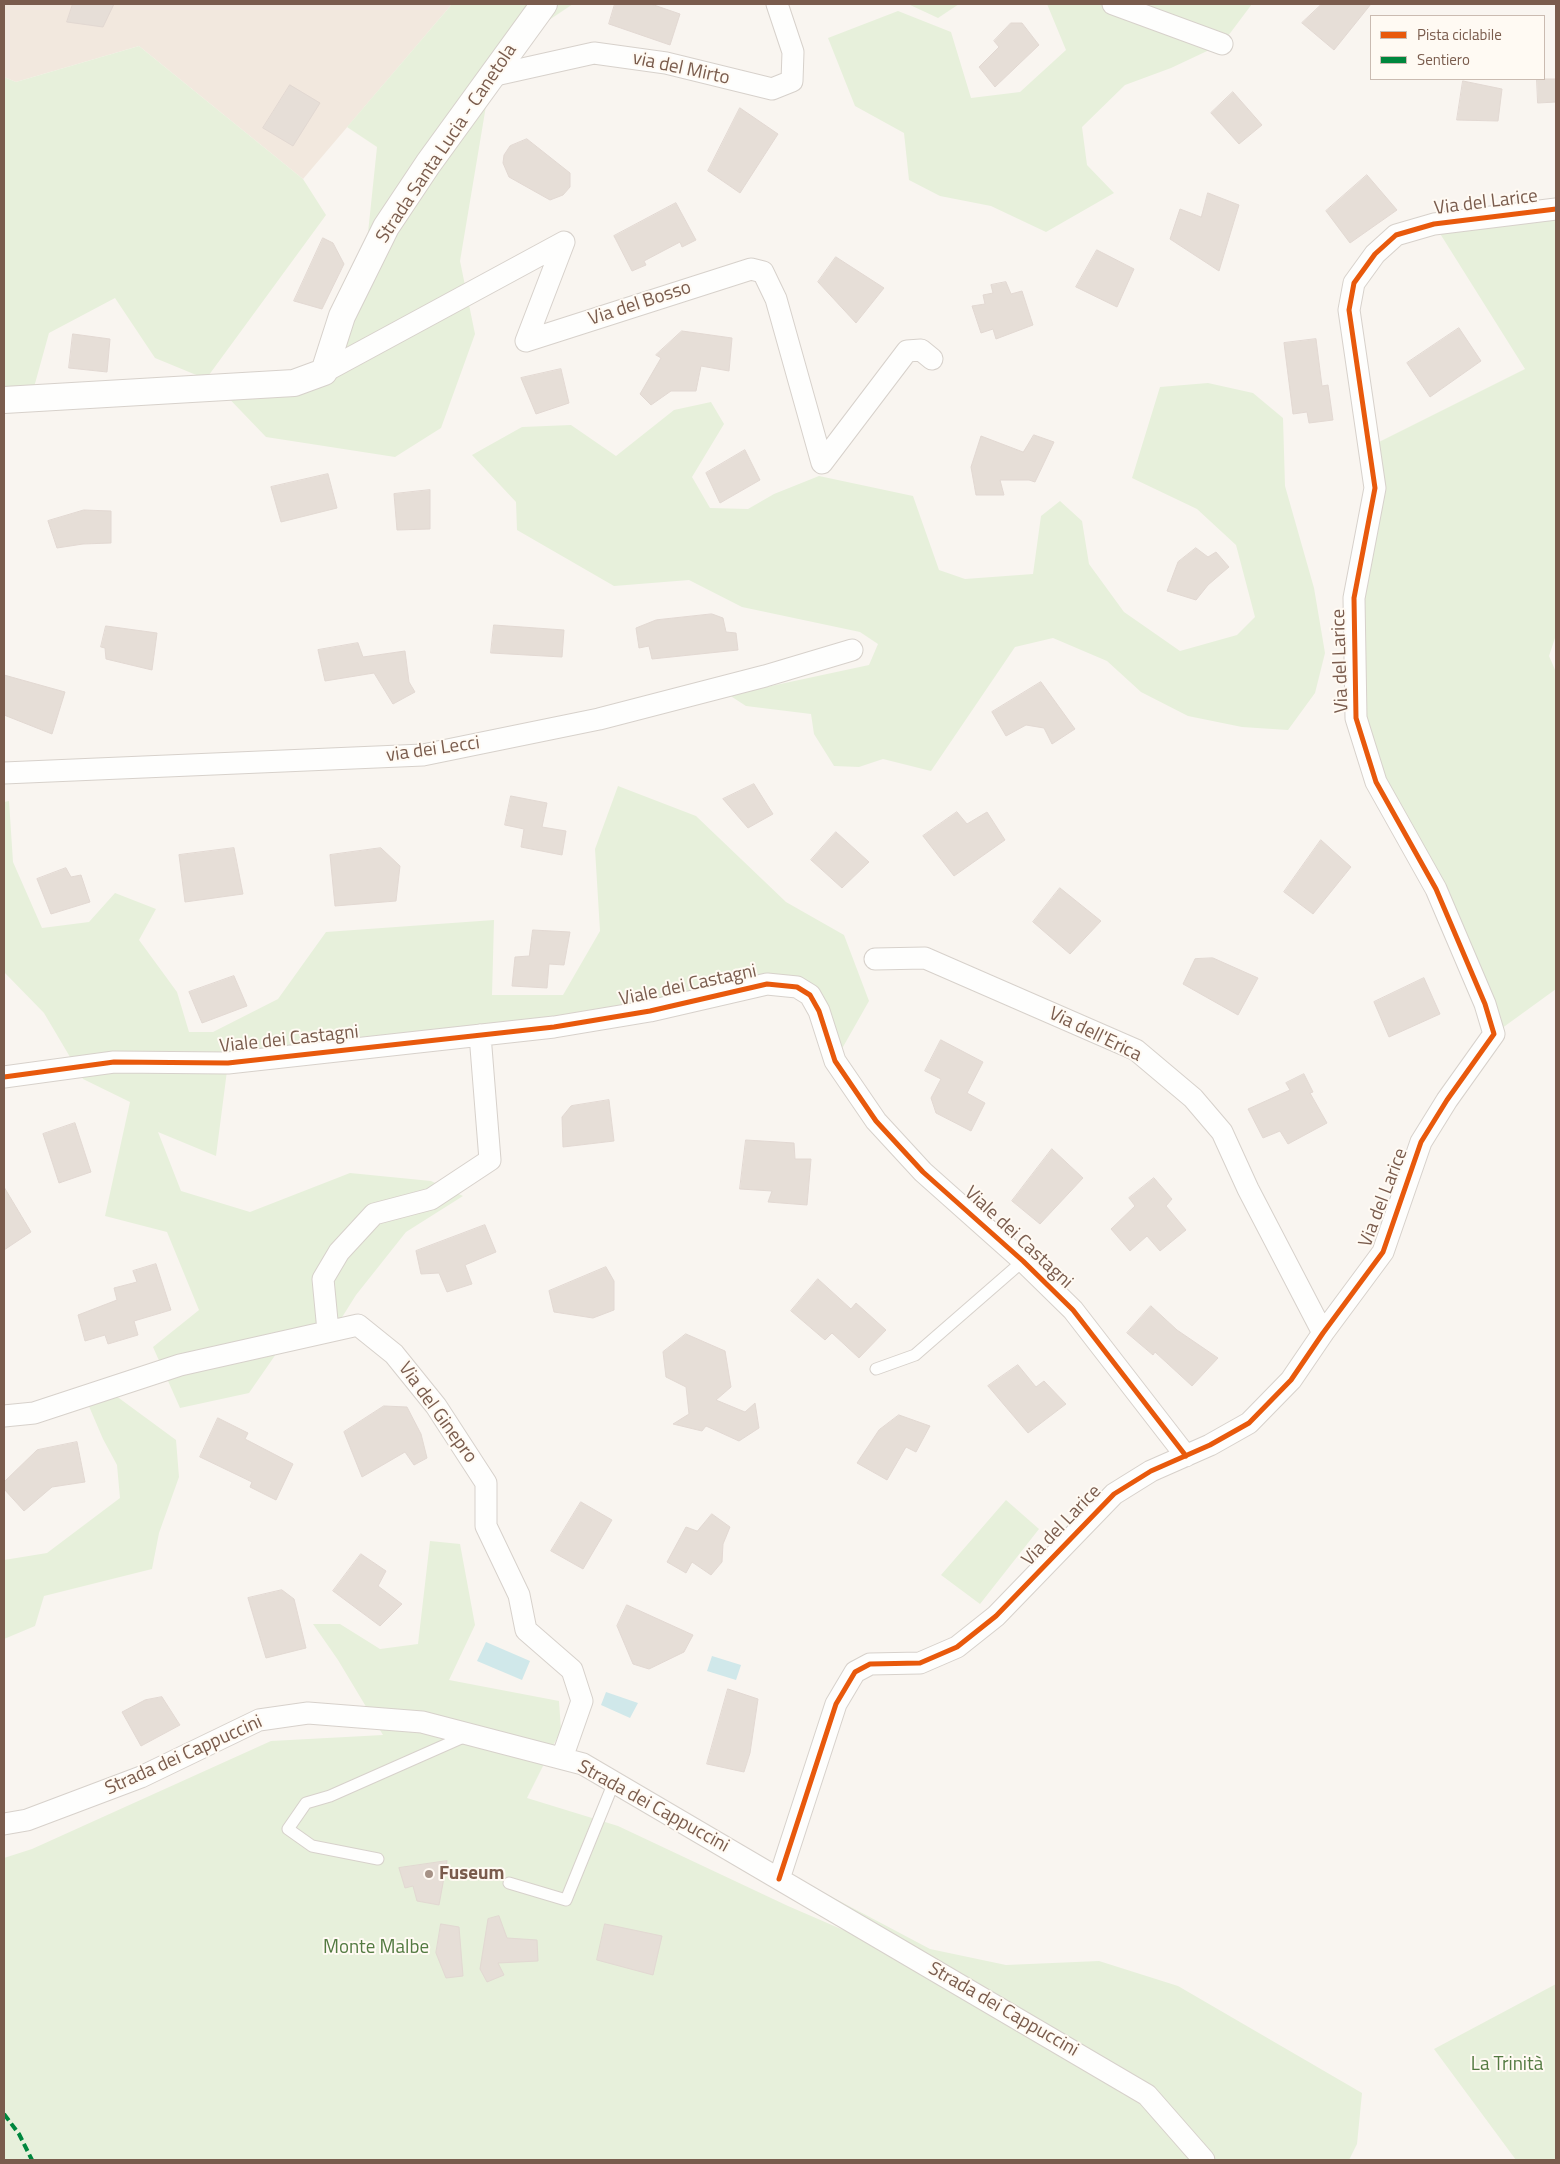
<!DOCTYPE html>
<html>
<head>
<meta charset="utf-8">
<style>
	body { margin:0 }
	#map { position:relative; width:1560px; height:2164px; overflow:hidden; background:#f9f5f0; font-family:"Titillium Web",sans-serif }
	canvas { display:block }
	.frame { position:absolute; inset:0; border:5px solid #7a5c4d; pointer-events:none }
	.legend { position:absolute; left:1370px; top:15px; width:175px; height:65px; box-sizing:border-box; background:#fffaf3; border:1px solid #cabbb1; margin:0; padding:6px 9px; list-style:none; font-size:15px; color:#7a5c4d }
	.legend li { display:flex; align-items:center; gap:10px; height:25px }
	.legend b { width:25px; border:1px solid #cabbb1 }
</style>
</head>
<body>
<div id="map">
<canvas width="1560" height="2164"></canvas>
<div class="frame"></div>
<ul class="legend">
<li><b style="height:6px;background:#e8590c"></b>Pista ciclabile</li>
<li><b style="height:6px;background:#00873e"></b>Sentiero</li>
</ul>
</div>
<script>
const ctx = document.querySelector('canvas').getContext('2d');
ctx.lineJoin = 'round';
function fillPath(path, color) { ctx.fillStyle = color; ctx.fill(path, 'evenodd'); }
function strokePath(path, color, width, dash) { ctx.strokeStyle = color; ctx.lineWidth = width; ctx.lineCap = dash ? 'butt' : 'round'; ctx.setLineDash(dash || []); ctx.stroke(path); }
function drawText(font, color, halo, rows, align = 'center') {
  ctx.font = font + ' "Titillium Web",sans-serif'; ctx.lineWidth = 4; ctx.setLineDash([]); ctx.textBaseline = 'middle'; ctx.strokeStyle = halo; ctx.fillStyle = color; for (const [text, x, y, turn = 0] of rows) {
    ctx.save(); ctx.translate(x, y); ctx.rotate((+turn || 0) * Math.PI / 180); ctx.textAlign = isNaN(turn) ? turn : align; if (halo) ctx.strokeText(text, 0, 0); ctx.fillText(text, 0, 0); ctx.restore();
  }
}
const residential = new Path2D(`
	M4,4H452L303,179L139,46L16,82L4,77Z`);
const green = new Path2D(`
	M452,4H573L516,42L491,76L460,261L475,334L441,428L395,457L266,437L217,386L333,367L364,271L377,147L347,127Z
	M908,4H959L938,18Z
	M1047,4H1252L1222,44L1171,68L1125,85L1082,127L1087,165L1114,193L1046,232L991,206L940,196L909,180L904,133L855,106L828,38L898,11L951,32L971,98L1020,92L1066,50Z
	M139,46L303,179L326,215L206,379L155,358L115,298L49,333L31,398L4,400V77L16,82Z
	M1556,209V635L1549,656L1556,672V989L1494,1034L1376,782L1356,710L1354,598L1375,488L1367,448L1525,369L1434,224Z
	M1208,383L1253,393L1283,418L1285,486L1314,588L1325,653L1315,693L1288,730L1242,727L1188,716L1141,692L1107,661L1053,638L1015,647L931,771L883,759L859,767L834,766L814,734L811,714L746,706L729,695L869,665L878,644L860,632L742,607L689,580L614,586L517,530L516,502L472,455L522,427L571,425L616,456L674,410L711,402L724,424L692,477L710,508L748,509L774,494L819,476L913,496L939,570L965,579L1033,574L1041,516L1060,501L1082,521L1089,564L1124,612L1180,651L1237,635L1255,617L1236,545L1197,509L1132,478L1160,387Z
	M618,786L696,816L786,902L844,935L869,1001L835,1061L797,987L650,1011L228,1063L216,1156L158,1132L181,1191L250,1212L350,1173L431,1181L463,1196L406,1232L356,1295L334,1330L285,1341L249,1393L180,1408L153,1347L199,1310L167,1232L105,1216L130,1102L83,1079L44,1013L4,972V802L9,801L13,862L42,928L89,922L115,893L156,909L139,940L177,992L189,1032H213L278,999L326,932L494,920L492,995H563L600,931L595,849Z
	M108,1390L176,1440L179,1477L159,1533L152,1569L44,1596L35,1626L4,1639V1560L47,1553L120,1498L117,1465L103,1439L85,1397Z
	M1006,1500L1039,1529L980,1604L941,1575Z
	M430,1541L460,1544L475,1625L449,1680L559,1701L561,1730L527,1798L618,1826L788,1906L922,1964L796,1878L930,1949L1006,1965L1099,1961L1178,1986L1362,2093L1357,2144L1349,2160H4V1858L32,1849L271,1741L383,1735L338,1660L313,1624H340L380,1649L418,1644Z
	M1556,1984V2160H1516L1434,2049Z`);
const water = new Path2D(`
	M486,1642L530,1661L522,1680L477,1661Z
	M712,1656L741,1665L736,1680L707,1671Z
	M606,1692L638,1703L630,1718L601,1705Z`);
const building = new Path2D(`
	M73,4H114L103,27L67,22Z
	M615,4H651L680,14L670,45L609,24Z
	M1322,4H1371L1334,50L1302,23Z
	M1011,23H1022L1039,45L995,87L979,67L999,47L994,41Z
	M1537,79H1556V102L1538,103Z
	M1463,81L1502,89L1498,121L1457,120Z
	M290,85L320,103L293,146L263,128Z
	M1233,92L1262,125L1239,144L1211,113Z
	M740,108L778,134L740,193L708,171Z
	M527,139L570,173V187L563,195L550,200L509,177L503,163L504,155L510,146Z
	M1367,175L1397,210L1350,243L1326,211Z
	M1208,193L1239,205L1219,271L1170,239L1180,209L1201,217Z
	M676,203L696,240L682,247L680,242L644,261L646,265L632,271L614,236Z
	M323,238L333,243L344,264L322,309L294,301Z
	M1097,250L1134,269L1117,307L1076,287Z
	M836,257L884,288L856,323L818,282Z
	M1006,282L1011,294L1022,291L1033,325L996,339L993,329L981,333L972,306L985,304L983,295L993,293L991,285Z
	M1459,328L1481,361L1430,397L1407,363Z
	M682,331L732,338L729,371L701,366L696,391H671L651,405L640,394L661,358L656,355Z
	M73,334L110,339L107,372L69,368Z
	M1316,339L1322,386L1328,385L1333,420L1309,423L1307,412L1293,414L1284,343Z
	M561,369L569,403L536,414L521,378Z
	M1034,435L1054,442L1035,482L1029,480H1000L1004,495H976L971,467L981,436L1023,452Z
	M745,450L760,480L720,503L706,473Z
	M328,474L337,508L281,522L271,487Z
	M430,490V529L397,530L394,494Z
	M84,510L111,511V543L83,544L57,548L48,521Z
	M1196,548L1208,557L1216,552L1229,567L1208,585L1196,600L1167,591L1178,562Z
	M712,614L723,618L726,632L736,633L738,650L652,659L649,646L639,648L636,628L656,620Z
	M494,625L564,630L562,657L491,653Z
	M106,626L157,633L152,670L106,659L105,648L101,647Z
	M358,643L363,657L405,651L409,682L415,692L393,704L374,673L325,681L318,650Z
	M4,675L65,692L52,734L4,715Z
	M1041,682L1075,729L1052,744L1044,728L1026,725L1006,736L992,712Z
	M754,784L773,814L748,828L723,799Z
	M511,796L547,803L542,827L566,831L562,855L521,847L524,829L505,825Z
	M957,812L967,824L987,812L1005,840L954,876L923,836Z
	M836,832L869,862L842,888L811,860Z
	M1321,840L1351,867L1313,914L1284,892Z
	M234,848L243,894L185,902L179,855Z
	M381,848L400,866L396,901L335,906L330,855Z
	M66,868L71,877L81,875L90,902L51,914L37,879Z
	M1060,888L1101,921L1070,954L1033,922Z
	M533,930L570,932L564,965L549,964L547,988L512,986L515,957L529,956Z
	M1213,958L1258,978L1238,1015L1183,984L1195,959Z
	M234,976L247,1006L202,1023L189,992Z
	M1424,978L1440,1014L1389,1037L1374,1002Z
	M941,1040L983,1062L967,1093L985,1103L971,1131L936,1113L931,1098L941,1079L925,1071Z
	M1304,1074L1313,1092L1310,1093L1327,1123L1288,1144L1280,1131L1263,1138L1248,1109L1290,1090L1286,1083Z
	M609,1100L614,1141L563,1147L562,1117L571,1106Z
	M75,1123L91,1172L59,1183L43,1134Z
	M746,1140L794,1143L795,1159H811L807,1205L768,1202L772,1191L740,1189Z
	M1052,1149L1083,1178L1040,1224L1012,1201Z
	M1154,1178L1172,1199L1166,1206L1186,1230L1160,1251L1147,1236L1130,1251L1111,1229L1135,1206L1129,1198Z
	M4,1187L31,1232L4,1250Z
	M485,1225L496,1252L465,1265L472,1284L447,1292L439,1273L421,1274L416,1251Z
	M156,1264L171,1310L134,1321L138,1335L108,1344L105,1335L85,1341L78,1315L117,1300L114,1288L137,1282L133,1271Z
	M606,1267L614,1281V1310L593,1318L554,1312L549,1291Z
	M818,1279L851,1309L856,1303L886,1330L859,1358L832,1333L825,1340L791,1311Z
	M1151,1306L1177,1330L1218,1358L1192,1386L1155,1352L1153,1355L1127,1333Z
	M686,1334L725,1351L731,1387L716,1400L745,1412L755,1403L759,1428L739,1441L706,1426L702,1431L673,1424L689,1414L686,1387L666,1377L663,1352Z
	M1018,1365L1036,1387L1044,1381L1066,1404L1028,1433L988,1386Z
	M384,1406L407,1407L421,1434L427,1458L414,1465L405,1452L362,1477L344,1432Z
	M899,1415L930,1426L916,1452L906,1447L887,1480L857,1463L879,1430Z
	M218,1418L248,1433L245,1439L293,1464L276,1500L250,1487L252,1482L200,1457Z
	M77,1442L85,1482L52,1487L24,1511L4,1489V1482L37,1450Z
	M581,1502L612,1520L583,1569L551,1551Z
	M712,1514L730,1527L723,1544L722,1562L711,1575L692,1562L686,1573L667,1562L686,1527L697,1531Z
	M361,1554L386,1571L378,1586L402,1604L380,1626L333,1591Z
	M282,1590L294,1599L306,1648L266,1658L248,1598Z
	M627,1605L693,1635L684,1652L649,1669L633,1664L617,1626Z
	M728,1689L758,1699L750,1753L744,1772L707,1764Z
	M162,1697L180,1725L141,1746L122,1712L145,1700Z
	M447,1861L439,1905L417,1901L413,1886L405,1888L399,1868Z
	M499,1916L507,1938L537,1940L538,1961L498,1963L504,1975L487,1982L480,1969L488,1919Z
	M441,1924L459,1927L463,1976L446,1978L436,1953Z
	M605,1924L662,1936L653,1975L597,1960Z`);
const service = new Path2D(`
	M876,1369L915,1355L1023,1261
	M378,1859L312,1846L288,1829L306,1803L330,1796L468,1735
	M509,1883L566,1900L614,1782`);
const minor = new Path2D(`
	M1113,4L1222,44
	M491,76L594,53L666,63L772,89L792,81L793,52L777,4
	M324,372L564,242L526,341L751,269L763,272L776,299L822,463L907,351L921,350L932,359
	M4,773L423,755L599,719L765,676L852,650
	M875,959L925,958L1136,1050L1193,1098L1222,1132L1248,1189L1323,1333
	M4,1077L114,1062L228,1063L554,1027L650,1011L767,984L797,987L810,995L819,1011L835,1061L876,1121L923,1172L1023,1261L1073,1310L1186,1456
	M328,1331L323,1279L339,1252L374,1214L431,1199L490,1160L480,1035
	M4,1416L34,1413L180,1365L358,1325L394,1354L436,1406L486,1483V1526L519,1595L526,1630L572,1670L582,1701L562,1758
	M4,1824L27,1820L141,1777L259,1720L308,1713L422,1722L583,1764L1147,2095L1204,2160
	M779,1879L836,1704L855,1672L870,1664L920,1663L957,1647L996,1616L1114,1494L1151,1471L1210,1445L1249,1423L1291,1380L1323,1333L1383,1252L1421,1142L1447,1100L1494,1034L1485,1004L1436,889L1376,782L1356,718L1354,598L1375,488L1349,310L1354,283L1375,254L1396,235L1434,224L1556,209`);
const tertiary = new Path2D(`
	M4,400L294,383L324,372L342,316L386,227L428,164L544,4`);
const quiet = new Path2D(`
	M4,2114L19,2134L32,2160`);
const cycleway = new Path2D(`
	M4,1077L114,1062L228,1063L554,1027L650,1011L767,984L797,987L810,995L819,1011L835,1061L876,1121L923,1172L1023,1261L1073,1310L1186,1456
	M779,1879L836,1704L855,1672L870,1664L920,1663L957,1647L996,1616L1114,1494L1151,1471L1210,1445L1249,1423L1291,1380L1323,1333L1383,1252L1421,1142L1447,1100L1494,1034L1485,1004L1436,889L1376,782L1356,718L1354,598L1375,488L1349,310L1354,283L1375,254L1396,235L1434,224L1556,209`);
const markers = [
	[429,1874,5,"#a69286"]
];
const streetNames = [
	["via del Mirto",681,69,12],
	["Strada Santa Lucia - Canetola",447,144,-56],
	["Via del Larice",1486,203,-7],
	["Via del Bosso",640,304,-18],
	["Via del Larice",1341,661,-92],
	["via dei Lecci",433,750,-8],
	["Viale dei Castagni",688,986,-12],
	["Via dell'Erica",1095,1035,26],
	["Viale dei Castagni",289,1040,-6],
	["Via del Larice",1384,1198,-69],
	["Viale dei Castagni",1018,1238,43],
	["Via del Ginepro",437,1413,54],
	["Via del Larice",1062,1526,-46],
	["Strada dei Cappuccini",184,1756,-24],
	["Strada dei Cappuccini",653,1807,29],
	["Strada dei Cappuccini",1003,2010,30]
];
const poiNames = [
	["Fuseum",439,1874]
];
const parkNames = [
	["Monte Malbe",376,1948],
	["La Trinità",1507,2065]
];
fillPath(residential, '#f2e8de');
fillPath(green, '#e7f0db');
fillPath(water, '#d0e8ea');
fillPath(building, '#e6ded7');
strokePath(building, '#e2d8d2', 1);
strokePath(service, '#d7d1cb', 13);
strokePath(minor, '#d7d1cb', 23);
strokePath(tertiary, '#d7d1cb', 28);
strokePath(service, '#fefefd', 11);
strokePath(minor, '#fefefd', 21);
strokePath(tertiary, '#fefefd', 26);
strokePath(quiet, '#00873e', 4, [8, 4]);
strokePath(cycleway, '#e8590c', 5);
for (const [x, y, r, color] of markers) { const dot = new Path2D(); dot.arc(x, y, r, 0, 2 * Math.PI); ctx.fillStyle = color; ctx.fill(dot); strokePath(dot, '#fffaf3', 2); }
drawText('19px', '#7a5c4d', '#fffaf3', streetNames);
drawText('bold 19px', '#7a5c4d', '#fffaf3', poiNames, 'left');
drawText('19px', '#537a41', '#fffaf3', parkNames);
</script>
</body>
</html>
